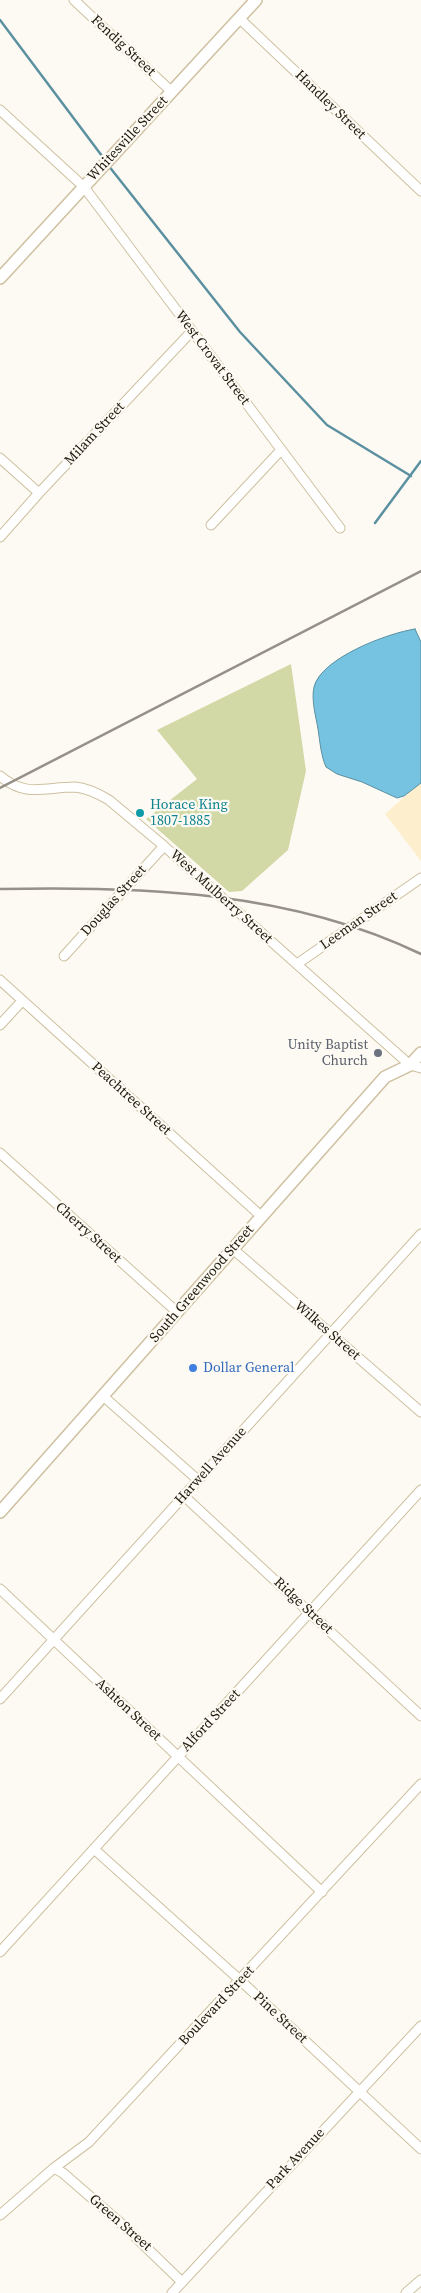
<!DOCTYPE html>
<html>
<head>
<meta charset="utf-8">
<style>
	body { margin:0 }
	canvas { display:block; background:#fdfaf3 }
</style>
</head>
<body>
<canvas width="421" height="2293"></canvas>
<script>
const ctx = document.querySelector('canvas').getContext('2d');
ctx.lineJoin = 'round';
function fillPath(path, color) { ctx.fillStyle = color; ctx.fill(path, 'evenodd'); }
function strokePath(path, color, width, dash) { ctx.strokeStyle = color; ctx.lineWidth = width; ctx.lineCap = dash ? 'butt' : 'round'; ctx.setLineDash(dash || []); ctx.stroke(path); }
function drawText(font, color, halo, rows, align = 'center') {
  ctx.font = font + ' "Source Serif 4",serif'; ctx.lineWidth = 4.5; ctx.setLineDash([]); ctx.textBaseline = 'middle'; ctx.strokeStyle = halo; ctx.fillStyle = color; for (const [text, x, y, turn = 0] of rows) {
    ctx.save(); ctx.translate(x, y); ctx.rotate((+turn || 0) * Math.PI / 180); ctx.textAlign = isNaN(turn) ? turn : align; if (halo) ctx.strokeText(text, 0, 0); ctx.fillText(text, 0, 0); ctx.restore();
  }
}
const built = new Path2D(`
	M421,782V861L385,814Z`);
const green = new Path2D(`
	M291,664L306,771L288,850L242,891L229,892L146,819L197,779L157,730Z`);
const water = new Path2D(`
	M415,629L421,642V783L404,796L397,798L362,782L337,774L326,767C321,756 320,742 318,729C316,717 311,700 314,687C321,658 388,633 415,629Z`);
const stream = new Path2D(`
	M0,20L105,160
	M108,165L240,332L327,425L411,476
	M375,523L421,461`);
const street = new Path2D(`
	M74,0L172,92
	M239,18L421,191
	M0,110L84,187L340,528
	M0,458L39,493
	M211,525L281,450
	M0,537L39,493L192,331
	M0,776C26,798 45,787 75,787C87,788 99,794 109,800L164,846L410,1065L421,1068
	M64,956L164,846
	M297,964L421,878
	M0,980L261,1216
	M0,1025L22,1001
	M0,1153L177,1312
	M233,1249L421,1412
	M103,1396L198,1480
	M184,1496L421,1716
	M0,1589L322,1892
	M0,1699L421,1234
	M94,1849L241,1981L421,2149
	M0,1952L421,1490
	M54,2168L63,2173L125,2227L182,2282
	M0,2215L54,2168L89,2142L421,1784
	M172,2293L421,2026
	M406,2293L421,2280`);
const secondary = new Path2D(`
	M0,278L256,0
	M0,1512L385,1077L410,1065L421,1053`);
const rail = new Path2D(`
	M0,788L421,571
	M0,889C142,886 290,891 421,954`);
const markers = [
	[140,813,5,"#0f9aa8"],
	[378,1053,5,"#6b7280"],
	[193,1368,5,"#3f7fe0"]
];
const streetNames = [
	["Fendig Street",123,46,43],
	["Handley Street",330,105,44],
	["Whitesville Street",128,139,-47],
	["West Crovat Street",212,358,53],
	["Milam Street",95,434,-47],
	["West Mulberry Street",221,897,42],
	["Douglas Street",114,901,-48],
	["Leeman Street",359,921,-35],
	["Peachtree Street",131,1099,42],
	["Cherry Street",88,1233,42],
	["South Greenwood Street",202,1284,-49],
	["Wilkes Street",327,1331,41],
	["Harwell Avenue",211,1466,-48],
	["Ridge Street",303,1606,43],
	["Ashton Street",128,1710,43],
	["Alford Street",211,1721,-47],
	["Boulevard Street",217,2006,-47],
	["Pine Street",280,2018,43],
	["Park Avenue",296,2159,-47],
	["Green Street",120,2223,41]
];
const cultureNames = [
	["Horace King",150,805],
	["1807-1885",150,821]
];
const worshipNames = [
	["Unity Baptist",368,1045],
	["Church",368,1061]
];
const shopNames = [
	["Dollar General",203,1368]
];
fillPath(built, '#fdefce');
fillPath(green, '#d3d9a6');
fillPath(water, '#75c3e1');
strokePath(water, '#5b90a1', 1);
strokePath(stream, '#5b90a1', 2.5);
strokePath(street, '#cec0a0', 11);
strokePath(secondary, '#cec0a0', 14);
strokePath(street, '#fff', 9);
strokePath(secondary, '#fff', 11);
strokePath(rail, '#959188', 2.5);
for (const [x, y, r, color] of markers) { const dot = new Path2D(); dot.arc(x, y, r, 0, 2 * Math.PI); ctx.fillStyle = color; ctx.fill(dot); strokePath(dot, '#fdfaf3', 2); }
drawText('14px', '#1e190c', '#fdfaf3', streetNames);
drawText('14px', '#0d838f', '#fdfaf3', cultureNames, 'left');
drawText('14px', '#5b616d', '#fdfaf3', worshipNames, 'right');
drawText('14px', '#366cbe', '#fdfaf3', shopNames, 'left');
</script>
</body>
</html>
